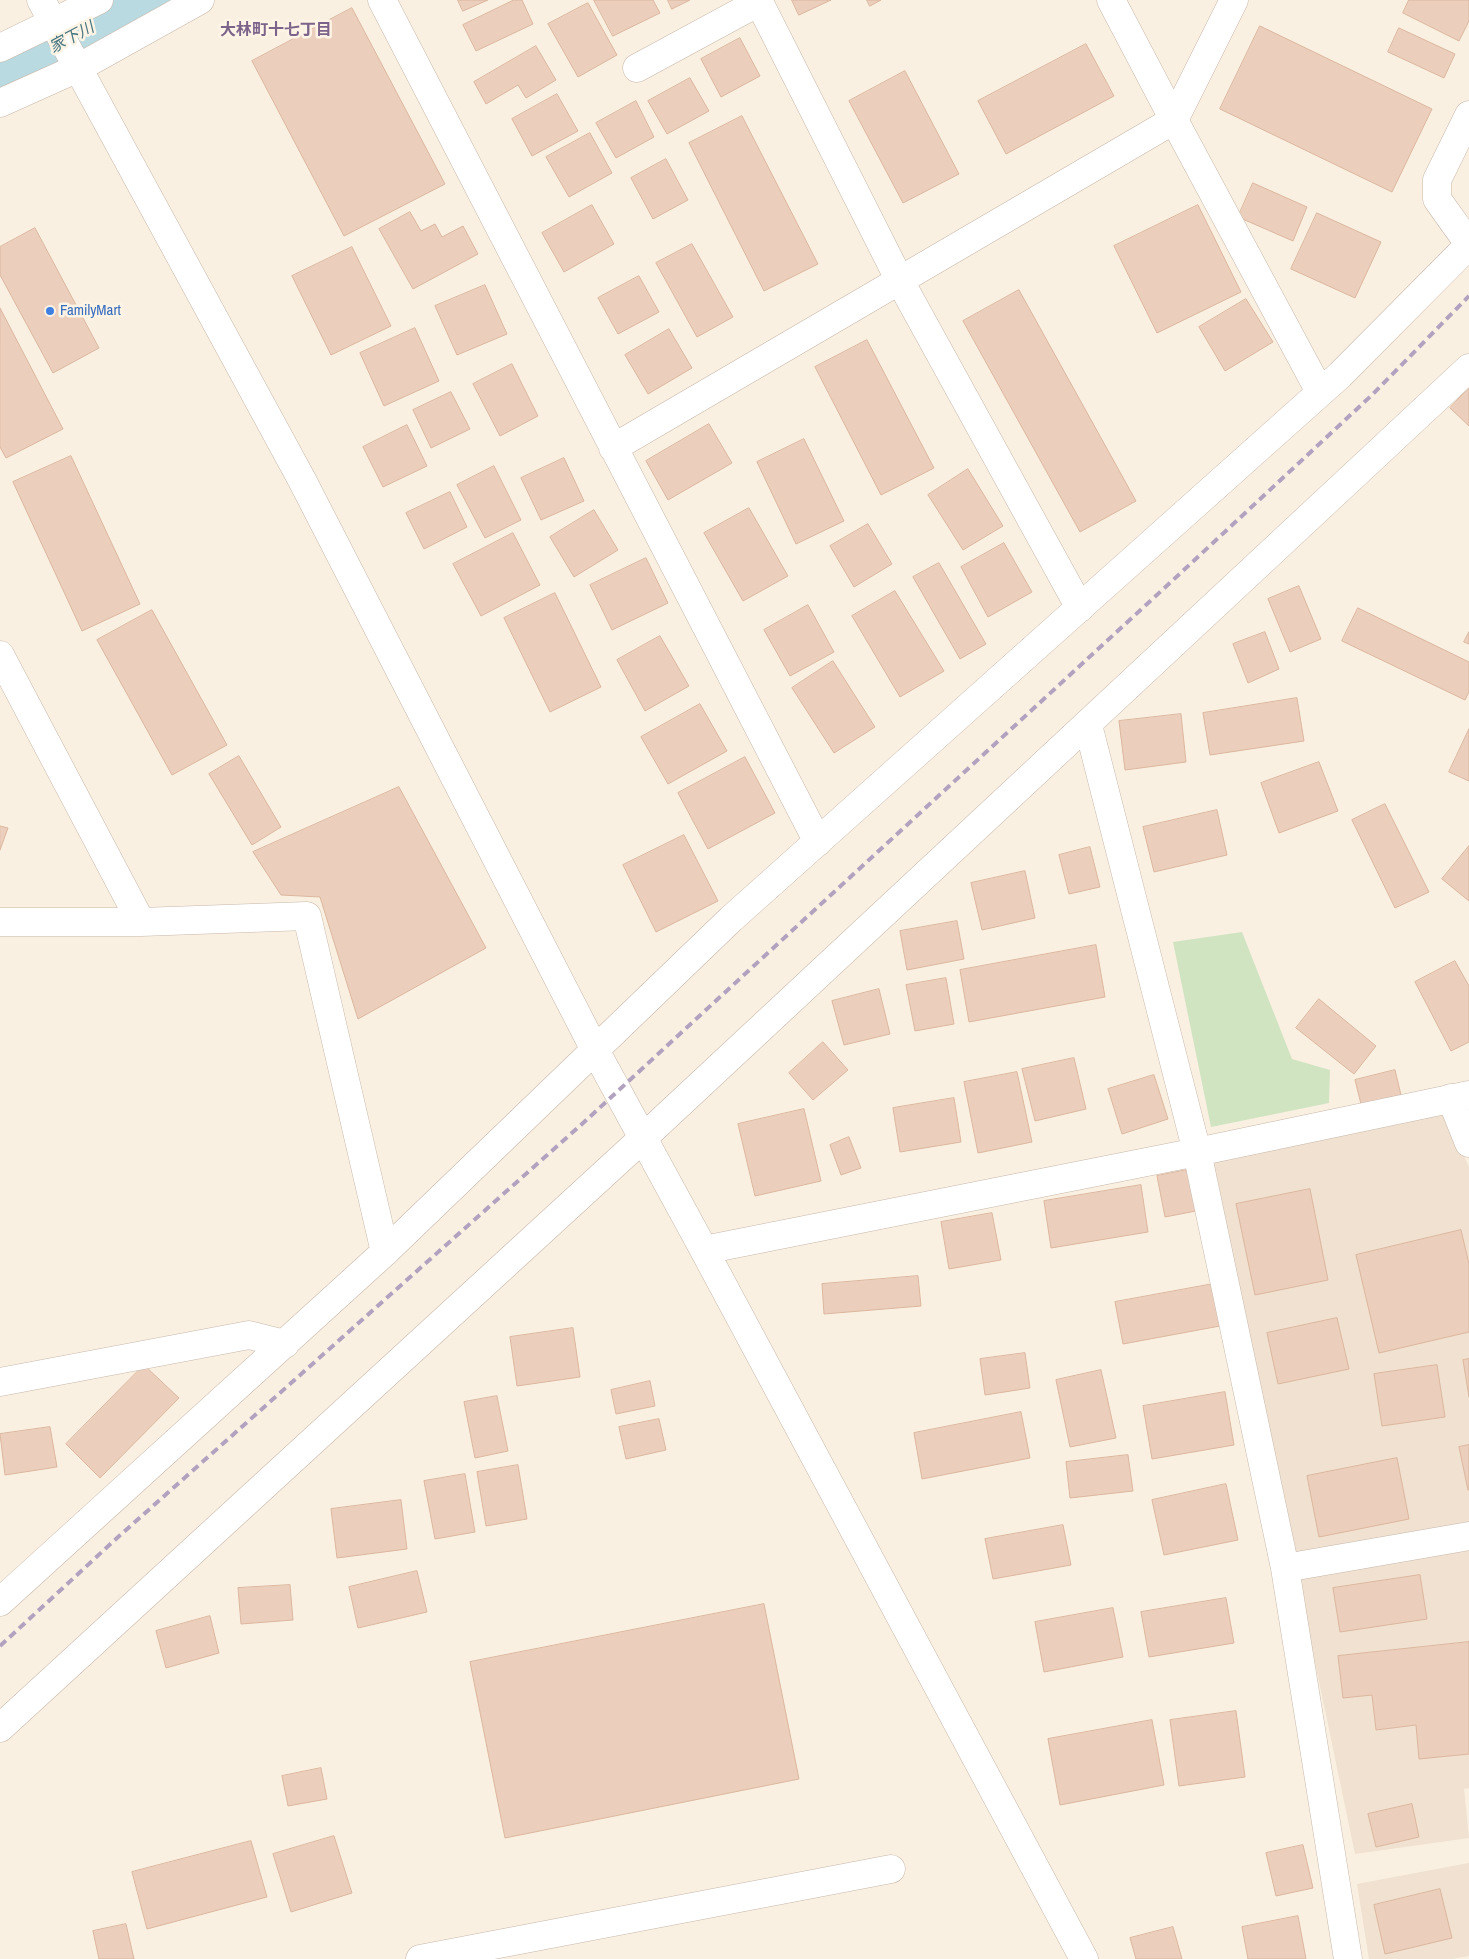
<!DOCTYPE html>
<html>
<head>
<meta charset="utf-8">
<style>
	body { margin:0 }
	canvas { display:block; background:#f9f0e1 }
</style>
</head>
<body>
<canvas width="1469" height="1959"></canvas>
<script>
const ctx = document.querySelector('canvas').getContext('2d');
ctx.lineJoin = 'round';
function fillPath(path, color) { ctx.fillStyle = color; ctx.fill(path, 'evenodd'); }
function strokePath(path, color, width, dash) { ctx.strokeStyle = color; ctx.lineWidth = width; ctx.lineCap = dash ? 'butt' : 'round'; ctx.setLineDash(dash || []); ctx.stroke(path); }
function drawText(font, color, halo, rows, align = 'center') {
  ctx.font = font + ' "Archivo Narrow","Noto Sans JP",sans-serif'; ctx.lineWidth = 5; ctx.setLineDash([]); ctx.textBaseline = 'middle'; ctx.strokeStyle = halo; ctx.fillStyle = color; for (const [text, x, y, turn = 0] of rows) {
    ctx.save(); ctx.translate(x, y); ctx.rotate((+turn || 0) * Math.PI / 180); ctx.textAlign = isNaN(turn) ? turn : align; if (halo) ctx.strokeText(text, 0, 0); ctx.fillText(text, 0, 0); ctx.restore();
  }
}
const residential = new Path2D(`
	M1444,1112L1469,1167V1788L1464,1789L1469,1838L1355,1854L1209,1154Z
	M1469,1863V1956L1452,1959H1369L1357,1884Z`);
const green = new Path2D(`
	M1242,932L1292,1059L1330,1070L1329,1103L1211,1127L1173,942Z`);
const river = new Path2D(`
	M0,76L144,0`);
const building = new Path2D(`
	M458,0H488L463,11Z
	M514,0H522L533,24L476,51L463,25Z
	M594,0H653L660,13L613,36Z
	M668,0H690L672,9Z
	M792,0H831L799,15Z
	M867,0H881L870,6Z
	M1409,0H1469V21L1459,41L1403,13Z
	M588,3L617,55L578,77L548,24Z
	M352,8L445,184L344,236L252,61Z
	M1260,26L1432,109L1392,192L1220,109Z
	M1399,28L1455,54L1444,78L1388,52Z
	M740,38L760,76L721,97L701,59Z
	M1086,44L1114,96L1006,154L978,101Z
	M536,46L556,80L526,98L518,85L486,104L474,82Z
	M905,71L959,174L903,203L849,101Z
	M690,78L709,111L667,134L648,101Z
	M557,94L578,131L532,156L512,119Z
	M636,101L654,137L616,158L596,123Z
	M742,116L818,264L764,291L689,143Z
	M590,133L612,173L569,197L546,157Z
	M666,159L688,200L653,219L631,178Z
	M1253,183L1307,207L1293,241L1238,217Z
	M592,205L614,244L564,272L542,233Z
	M1198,205L1241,292L1157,333L1114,246Z
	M410,212L421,231L435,224L442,237L463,226L478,254L413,289L379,229Z
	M1317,213L1381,242L1355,298L1291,269Z
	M35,228L99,348L53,373L0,275V247Z
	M692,244L733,317L697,337L656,263Z
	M352,247L391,326L331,355L292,276Z
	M639,276L659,312L618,334L598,298Z
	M485,285L507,334L457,355L435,306Z
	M1019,290L1136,501L1080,532L963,321Z
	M1246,299L1273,342L1225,371L1199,327Z
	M0,308L63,429L6,458L0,447Z
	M415,328L439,381L384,406L360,353Z
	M669,329L692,368L648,394L625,355Z
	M867,340L934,468L881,495L815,367Z
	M512,364L538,416L500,436L473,384Z
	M1469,388V426L1450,408Z
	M451,392L470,429L431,448L413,410Z
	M709,424L732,463L668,500L646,461Z
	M407,425L427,466L383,487L363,447Z
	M804,439L844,521L796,544L757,462Z
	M71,456L140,604L82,631L13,482Z
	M564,458L584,501L541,520L521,478Z
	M494,466L521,520L485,538L457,485Z
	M968,469L1003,526L963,550L928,495Z
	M450,492L467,527L424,549L406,513Z
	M749,508L788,576L743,601L704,533Z
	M594,510L618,550L574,577L550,537Z
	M868,524L892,564L854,587L830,546Z
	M513,533L540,585L481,616L453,564Z
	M1004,543L1032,592L988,617L961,567Z
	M646,558L668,603L612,630L590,585Z
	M939,563L986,644L960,659L913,577Z
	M1299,586L1321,639L1290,652L1268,599Z
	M895,591L944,671L900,697L852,616Z
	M555,593L601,687L550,712L504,618Z
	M808,605L834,652L790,676L764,630Z
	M1358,608L1469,662V692L1465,700L1342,641Z
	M152,610L227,745L172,775L97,640Z
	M1265,632L1279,669L1248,683L1233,644Z
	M1469,632V644L1464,642Z
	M660,636L689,686L645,711L617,660Z
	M833,661L875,727L834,753L792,688Z
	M1297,698L1304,741L1210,755L1203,713Z
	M700,704L727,751L668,784L641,737Z
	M1181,714L1186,762L1125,770L1119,721Z
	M1469,729V781L1449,772Z
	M239,756L281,827L252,845L209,774Z
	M745,757L775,813L708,849L678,793Z
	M1319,762L1338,811L1279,833L1261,783Z
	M399,787L486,948L358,1019L320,897L281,895L253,852Z
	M1385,804L1429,892L1395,908L1352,820Z
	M1217,810L1227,855L1154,872L1143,827Z
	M0,826L8,828L0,850Z
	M684,835L718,901L656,932L623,865Z
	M1469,846V901L1442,879Z
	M1090,847L1100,887L1069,894L1059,855Z
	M1025,871L1035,918L982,930L971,883Z
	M957,921L964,959L907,970L900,931Z
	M1096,945L1105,997L969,1022L960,970Z
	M1455,961L1469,986V1042L1451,1051L1415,982Z
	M946,978L954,1024L915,1031L906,985Z
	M879,989L890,1034L844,1045L832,1001Z
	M1319,999L1376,1046L1354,1074L1296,1028Z
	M823,1042L848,1070L813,1100L789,1073Z
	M1074,1058L1086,1109L1035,1121L1022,1069Z
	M1395,1070L1401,1095L1361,1104L1355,1080Z
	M1017,1072L1032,1142L978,1153L964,1082Z
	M1154,1075L1168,1119L1122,1134L1108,1089Z
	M954,1098L961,1142L900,1152L893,1108Z
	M804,1109L821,1181L755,1196L738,1124Z
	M849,1137L861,1168L841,1175L830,1145Z
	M1187,1170L1196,1211L1165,1217L1157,1176Z
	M1141,1185L1148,1232L1051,1248L1044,1201Z
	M1310,1189L1328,1280L1255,1295L1236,1204Z
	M992,1213L1001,1260L949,1269L941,1222Z
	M1461,1230L1469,1264V1332L1379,1353L1356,1255Z
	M918,1276L921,1306L824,1314L822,1284Z
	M1213,1284L1220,1326L1123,1344L1115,1302Z
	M1337,1318L1349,1369L1278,1384L1267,1333Z
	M573,1328L580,1377L517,1386L510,1337Z
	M1025,1353L1030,1388L985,1395L980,1359Z
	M1469,1359V1397L1463,1360Z
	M144,1365L179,1398L100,1478L66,1444Z
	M1437,1365L1445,1417L1382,1426L1374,1374Z
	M1101,1370L1116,1438L1070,1447L1056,1380Z
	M650,1381L655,1406L616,1414L611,1390Z
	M1225,1392L1234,1445L1152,1459L1143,1406Z
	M497,1396L508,1451L475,1458L464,1402Z
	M1021,1412L1030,1458L922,1479L914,1433Z
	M659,1419L666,1450L626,1459L619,1427Z
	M50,1427L57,1467L5,1475L0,1434Z
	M1469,1445V1490H1468L1459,1447Z
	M1128,1455L1133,1491L1070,1498L1066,1462Z
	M1397,1458L1409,1519L1319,1537L1307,1476Z
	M518,1465L527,1519L486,1526L477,1472Z
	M465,1474L475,1532L435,1539L424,1481Z
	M1226,1484L1238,1540L1164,1555L1152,1500Z
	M401,1500L407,1549L337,1558L331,1509Z
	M1063,1525L1071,1565L993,1579L985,1539Z
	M417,1571L427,1612L358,1628L349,1587Z
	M1420,1575L1427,1619L1340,1632L1333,1588Z
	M290,1585L293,1620L241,1624L238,1588Z
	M1226,1598L1234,1643L1149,1657L1141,1612Z
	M764,1604L799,1779L505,1838L470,1662Z
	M1113,1608L1123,1657L1044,1672L1035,1622Z
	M210,1616L219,1653L166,1668L156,1631Z
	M1469,1642V1754L1419,1759L1416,1725L1376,1730L1372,1695L1343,1698L1338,1656Z
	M1236,1711L1245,1777L1179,1786L1170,1720Z
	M1152,1720L1164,1785L1060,1805L1048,1739Z
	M321,1768L327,1799L288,1806L282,1776Z
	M1412,1804L1419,1837L1376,1847L1368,1814Z
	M334,1836L352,1893L291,1912L273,1854Z
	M251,1841L267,1897L147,1929L132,1872Z
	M1303,1845L1313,1888L1276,1896L1266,1853Z
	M1440,1889L1452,1938L1385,1954L1374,1905Z
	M1298,1916L1306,1959H1248L1242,1927Z
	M126,1924L134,1959H99L93,1931Z
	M1173,1927L1182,1959H1136L1130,1938Z`);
const minor = new Path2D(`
	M41,0L302,480L595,1050L704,1250L1084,1959
	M382,0L818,842
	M758,0L900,281L1080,608
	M1234,0L1174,120L1320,392
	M0,48L99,0
	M637,68L759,2
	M0,103L78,68L200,0
	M1469,115L1437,180V199L1469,244
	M613,448L1174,120L1111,0
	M0,655L141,922
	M1088,725L1197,1152L1285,1568L1348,1959
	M0,922H141L307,916L385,1252
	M1451,1098L1469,1143
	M704,1250L1197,1152L1469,1095
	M0,1382L249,1335L285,1344
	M1285,1568L1469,1536
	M0,1602L385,1252L731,919L1340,375L1469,245
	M0,1728L642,1139L1469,368
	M420,1959L891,1869`);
const rail = new Path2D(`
	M0,1646L117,1538L582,1124L1172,581L1373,394L1469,296`);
const markers = [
	[50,311,5,"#3f7fe0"]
];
const shopNames = [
	["FamilyMart",60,311]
];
const neighbourhoodNames = [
	["大林町十七丁目",276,31]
];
const waterNames = [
	["家下川",72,38,-28]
];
fillPath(residential, '#f0e1d0');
fillPath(green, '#d0e4c2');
strokePath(river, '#b8dae0', 70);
fillPath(building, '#ebcfbc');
strokePath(building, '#dcb69e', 1);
strokePath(minor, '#c8b7aa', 29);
strokePath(minor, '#fff', 28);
strokePath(rail, '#b2a2c0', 4, [8, 5]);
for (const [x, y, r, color] of markers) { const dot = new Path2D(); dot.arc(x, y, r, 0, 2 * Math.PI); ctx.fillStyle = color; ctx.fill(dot); strokePath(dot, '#fdf4e6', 2); }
drawText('15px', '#366cbe', '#fdf4e6', shopNames, 'left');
drawText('bold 16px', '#7c638a', '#fdf4e6', neighbourhoodNames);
drawText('italic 16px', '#47757f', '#fdf4e6', waterNames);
</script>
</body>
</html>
